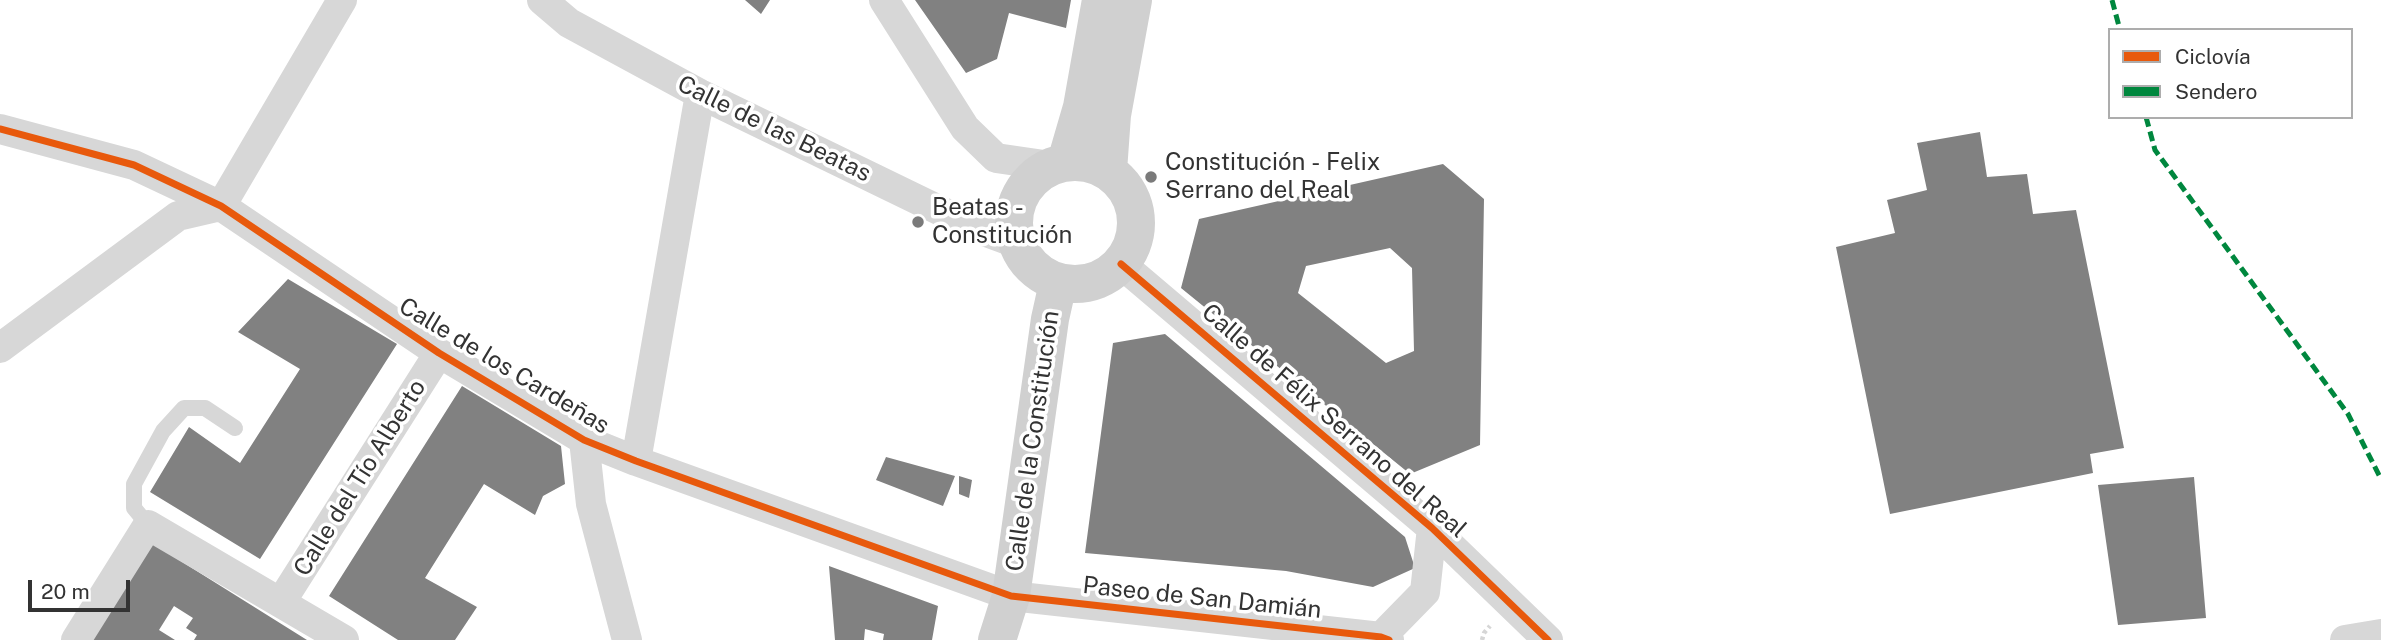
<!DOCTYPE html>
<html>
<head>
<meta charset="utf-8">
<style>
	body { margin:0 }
	#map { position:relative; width:2381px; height:640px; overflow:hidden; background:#fff; font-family:"Public Sans",sans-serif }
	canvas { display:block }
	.legend { position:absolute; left:2108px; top:28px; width:245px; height:91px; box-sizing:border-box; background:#fff; border:2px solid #adadad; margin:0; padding:9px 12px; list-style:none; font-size:21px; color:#333 }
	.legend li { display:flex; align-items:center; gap:14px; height:35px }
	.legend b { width:35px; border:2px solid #adadad }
	.scale { position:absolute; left:28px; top:580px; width:102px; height:32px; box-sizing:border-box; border:4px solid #333; border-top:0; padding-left:9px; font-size:21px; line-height:24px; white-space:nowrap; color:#333; -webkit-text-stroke:5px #fff; paint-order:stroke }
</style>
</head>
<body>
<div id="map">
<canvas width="2381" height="640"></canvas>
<ul class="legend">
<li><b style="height:9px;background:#e8590c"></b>Ciclovía</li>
<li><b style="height:9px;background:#00873e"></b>Sendero</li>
</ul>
<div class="scale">20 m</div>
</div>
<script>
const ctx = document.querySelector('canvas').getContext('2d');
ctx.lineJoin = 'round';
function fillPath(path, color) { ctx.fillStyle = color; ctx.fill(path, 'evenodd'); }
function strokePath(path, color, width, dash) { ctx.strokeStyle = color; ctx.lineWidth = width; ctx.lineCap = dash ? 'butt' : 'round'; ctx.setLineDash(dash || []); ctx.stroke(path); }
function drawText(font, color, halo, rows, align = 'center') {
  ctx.font = font + ' "Public Sans",sans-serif'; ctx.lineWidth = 7; ctx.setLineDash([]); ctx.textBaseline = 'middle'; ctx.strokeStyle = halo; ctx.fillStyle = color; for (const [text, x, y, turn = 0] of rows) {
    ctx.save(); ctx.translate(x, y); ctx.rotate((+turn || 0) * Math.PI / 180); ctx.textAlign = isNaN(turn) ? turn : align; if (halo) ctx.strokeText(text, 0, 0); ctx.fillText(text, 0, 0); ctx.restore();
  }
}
const building = new Path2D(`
	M745,0H770L761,14Z
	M915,0H1071L1066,28L1009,13L997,59L966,73Z
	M1980,132L1987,177L2027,174L2033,214L2076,210L2124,448L2090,454L2093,473L1890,514L1836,247L1895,233L1887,200L1927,190L1917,143Z
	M1443,164L1484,199L1480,445L1410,474L1181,288L1199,219ZM1390,248L1412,268L1414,351L1386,363L1298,293L1306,266Z
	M288,279L397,344L260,559L150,492L189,427L240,463L300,369L238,332Z
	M1165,334L1405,537L1415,568L1373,587L1286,571L1085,553L1113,343Z
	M462,386L561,446L565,484L543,496L535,515L484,484L425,578L477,607L455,640H398L329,596Z
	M886,457L955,476L943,506L876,480Z
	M959,476L972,480L969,498L959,494Z
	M2194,477L2206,618L2118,625L2098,485Z
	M152,543L307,640H194L197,635L186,628L193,618L174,606L159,630L175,640H91Z
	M829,566L938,606L932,640H883L884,634L865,629L864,640H835Z`);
const path = new Path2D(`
	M1482,640L1484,633L1490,626`);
const lane = new Path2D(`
	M148,525L134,508V484L163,431L184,408H205L235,428`);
const street = new Path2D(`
	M542,0L569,23L700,94L978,229L1016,243
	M884,0L965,128L996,158L1051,166
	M0,129L134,165L221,206L439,353L584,440L636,461L1011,596L1381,637L1389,640
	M1121,264L1432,528L1548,640
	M0,348L178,216L221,206L342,0
	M584,440L591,504L627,640
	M636,461L700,94
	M281,602L439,353
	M1381,637L1425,592L1432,528
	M76,640L148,525L344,640
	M2345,640L2381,634`);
const secondary = new Path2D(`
	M1014 223a61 61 0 1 1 122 0a61 61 0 1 1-122 0Z
	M1066,162L1082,107L1101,0
	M1108,171L1112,115L1133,0
	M997,640L1011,596L1050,319L1058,283`);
const quiet = new Path2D(`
	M2112,0L2120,30
	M2146,117L2155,150L2348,414L2381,479`);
const cycleway = new Path2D(`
	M0,129L134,165L221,206L439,353L584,440L636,461L1011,596L1381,637L1389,640
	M1121,264L1432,528L1548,640`);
const markers = [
	[1151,177,7,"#7a7a7a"],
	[918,222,7,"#7a7a7a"]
];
const streetNames = [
	["Calle de las Beatas",774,129,26],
	["Calle de los Cardeñas",504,366,31],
	["Calle de Félix Serrano del Real",1334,421,41],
	["Calle de la Constitución",1033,441,-82],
	["Calle del Tío Alberto",360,478,-58],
	["Paseo de San Damián",1202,598,6]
];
const poiNames = [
	["Constitución - Felix",1165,163],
	["Serrano del Real",1165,191],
	["Beatas -",932,208],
	["Constitución",932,236]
];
fillPath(building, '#818181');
strokePath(path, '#d6d6d6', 4.5, [3.5, 3.5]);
strokePath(lane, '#d7d7d7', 16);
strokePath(street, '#d7d7d7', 30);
strokePath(secondary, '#d0d0d0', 38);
strokePath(quiet, '#00873e', 5, [10, 5]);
strokePath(cycleway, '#e8590c', 7);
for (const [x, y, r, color] of markers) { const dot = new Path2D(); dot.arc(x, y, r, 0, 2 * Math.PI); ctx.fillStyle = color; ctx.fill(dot); strokePath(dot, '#fff', 2.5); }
drawText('24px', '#333', '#fff', streetNames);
drawText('24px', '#333', '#fff', poiNames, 'left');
</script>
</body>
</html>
